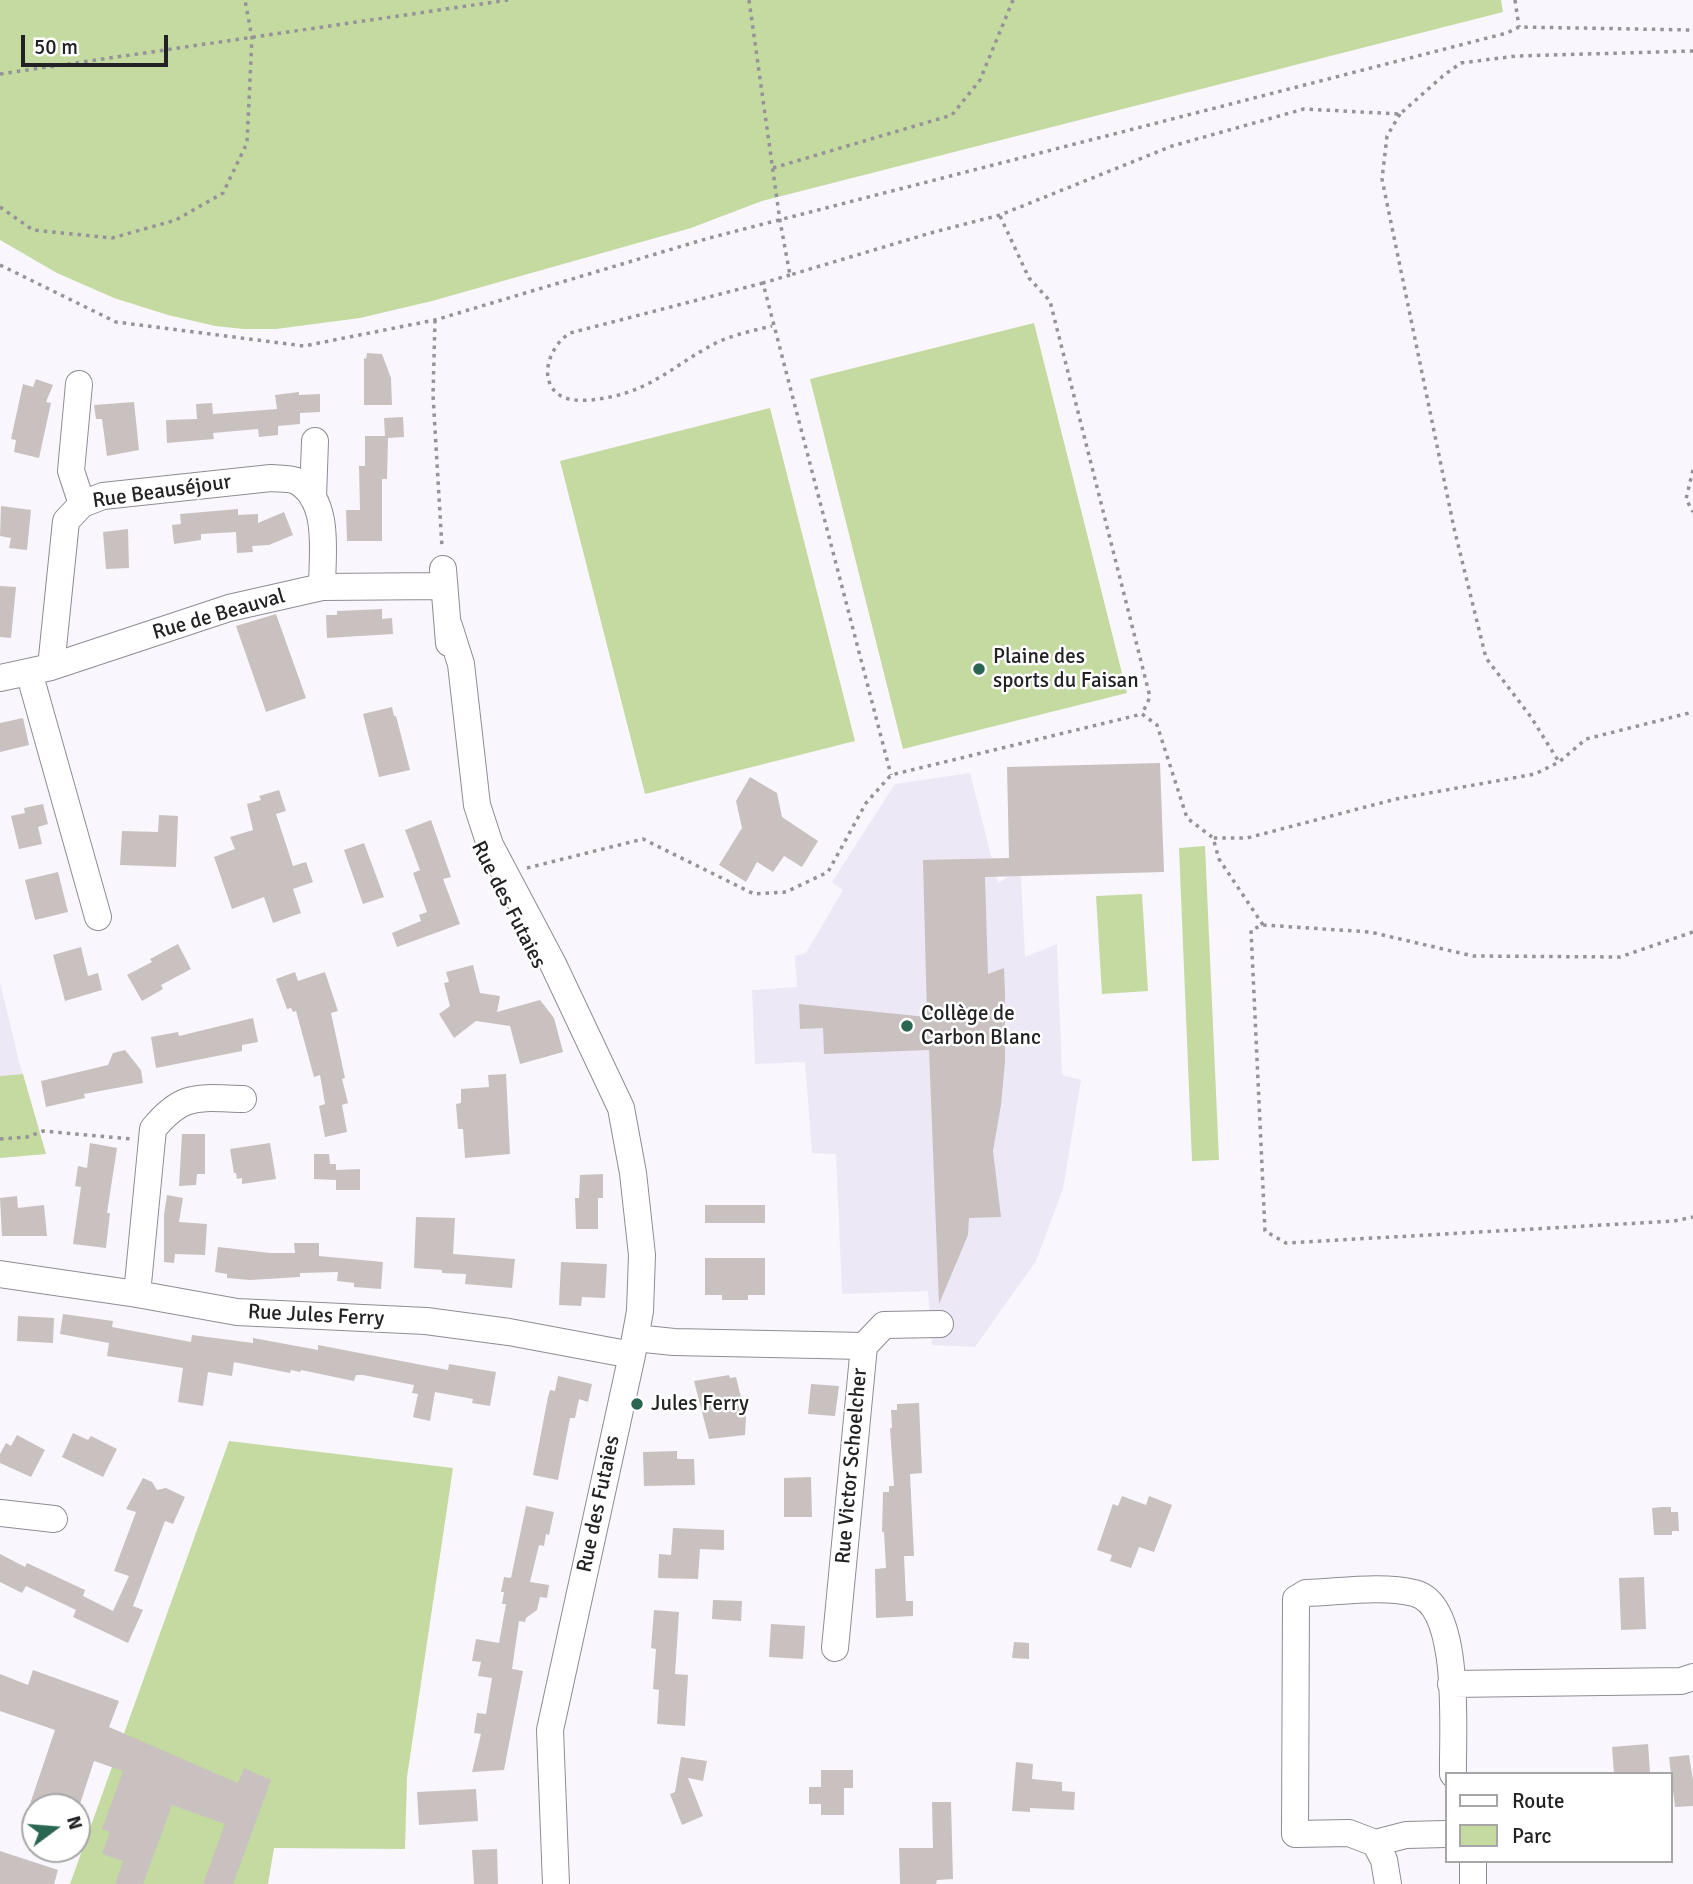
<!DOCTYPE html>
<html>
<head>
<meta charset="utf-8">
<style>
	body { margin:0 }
	#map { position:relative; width:1693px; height:1884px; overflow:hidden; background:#f9f6fd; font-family:Signika,sans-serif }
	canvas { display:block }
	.legend { position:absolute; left:1445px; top:1772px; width:228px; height:91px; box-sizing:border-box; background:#fff; border:2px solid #a7a6a7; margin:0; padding:9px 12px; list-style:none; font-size:21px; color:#222124 }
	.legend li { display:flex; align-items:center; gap:14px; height:35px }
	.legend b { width:35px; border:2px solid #a7a6a7 }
	.north { position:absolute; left:21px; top:1793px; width:70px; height:70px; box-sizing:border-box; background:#fff; border:2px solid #a7a6a7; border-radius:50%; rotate:74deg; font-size:19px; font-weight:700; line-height:28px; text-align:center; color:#222124 }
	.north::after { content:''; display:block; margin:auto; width:24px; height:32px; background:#2a6651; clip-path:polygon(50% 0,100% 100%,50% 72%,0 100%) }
	.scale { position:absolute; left:21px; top:35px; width:147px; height:32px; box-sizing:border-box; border:4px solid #222124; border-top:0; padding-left:9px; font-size:21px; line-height:24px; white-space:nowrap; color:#222124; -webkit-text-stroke:5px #fff; paint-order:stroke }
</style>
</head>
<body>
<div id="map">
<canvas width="1693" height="1884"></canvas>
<ul class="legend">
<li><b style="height:9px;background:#fff"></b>Route</li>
<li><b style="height:19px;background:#c4daa1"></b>Parc</li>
</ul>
<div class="north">N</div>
<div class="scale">50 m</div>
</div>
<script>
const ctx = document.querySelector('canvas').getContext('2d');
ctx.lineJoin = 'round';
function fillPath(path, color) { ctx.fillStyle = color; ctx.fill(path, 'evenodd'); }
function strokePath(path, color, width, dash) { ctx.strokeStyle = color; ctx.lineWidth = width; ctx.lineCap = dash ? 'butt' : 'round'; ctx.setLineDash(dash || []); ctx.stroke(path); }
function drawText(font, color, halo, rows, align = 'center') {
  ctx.font = font + ' Signika,sans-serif'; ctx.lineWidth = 5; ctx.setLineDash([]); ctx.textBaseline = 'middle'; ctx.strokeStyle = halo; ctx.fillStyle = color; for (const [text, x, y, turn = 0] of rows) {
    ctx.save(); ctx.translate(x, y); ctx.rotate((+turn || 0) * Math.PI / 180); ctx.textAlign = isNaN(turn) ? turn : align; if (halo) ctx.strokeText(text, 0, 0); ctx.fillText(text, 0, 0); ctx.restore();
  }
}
const built = new Path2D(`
	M970,773L998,883L1009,876H1021L1025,957L1057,944L1062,1075L1081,1080L1063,1189L1036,1261L975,1347L932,1345L928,1291L842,1294L836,1154L812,1153L805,1062L755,1064L752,990L797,987L795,956L806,953L843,890L832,882L895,784Z
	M0,982L20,1066L23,1074L0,1076Z`);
const green = new Path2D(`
	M0,0H1501L1503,12L762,201L691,228L432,301L360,318L276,329H244L215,326L168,315L114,298L57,273L0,240Z
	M1034,323L1127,693L903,749L810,379Z
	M770,408L855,741L645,794L560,461Z
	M1205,846L1219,1160L1192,1161L1179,848Z
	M1142,894L1148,991L1102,994L1096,896Z
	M23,1074L46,1154L0,1158V1076Z
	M229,1441L453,1468L407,1777L405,1849L274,1848L268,1884H70Z`);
const building = new Path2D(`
	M367,353L382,354L391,378L392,405H364V358L366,359Z
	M36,379L53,385L46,402L51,403L39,458L14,452L16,440L11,439L23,384L33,387Z
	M299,392V395L320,394V412L300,413V424L278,426V435L259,437L258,429L213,433L214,439L167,443L166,420L197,419L196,404L212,403L213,414L277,409L275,395Z
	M134,402L139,450L107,456L102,419H96L94,405Z
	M403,417L404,437L388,438L387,479H382V541H347L346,510H360L359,466H365V436H385L384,418Z
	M1,506L31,510L27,550L9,548L11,538L0,536Z
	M238,509V515L258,514V523L284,512L293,535L269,545L252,546L253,552L237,553L236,532L201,534V540L174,544L172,525L181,524L180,514Z
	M128,529L129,568L106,569L103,532Z
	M0,586L16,587L11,638L0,637Z
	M382,609V619L392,618L393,634L327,638L326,615H337V611Z
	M276,614L306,698L266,712L236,626Z
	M392,707L394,716H396L410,770L379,777L363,714Z
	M23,718L29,745L0,752V723Z
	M1160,763L1164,872L985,877L988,974L1004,968L1005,992V1062L1001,1105L993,1151L1001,1217L969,1218L968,1235L939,1304L929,1050L824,1054L823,1028L800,1029L799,1004L927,1017L923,860L1009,858L1007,767Z
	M750,777L777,793L782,817L818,841L802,867L784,856L773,872L757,862L746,882L719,865L742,828L736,801Z
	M279,790L286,811L276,814L293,866L306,862L313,882L293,889L301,913L273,923L264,897L232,909L214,857L235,849L230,837L253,830L247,804L261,800L259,796Z
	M43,804L48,824L38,827L42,844L19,849L11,816L25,813L24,808Z
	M159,815L178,816L176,867L120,865L122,831L158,832Z
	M431,820L451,877L443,879L460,924L397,947L392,933L421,921L419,915L427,912L413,873L420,870L405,830Z
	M364,843L384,897L363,904L344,850Z
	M58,872L68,912L35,920L25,880Z
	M178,944L191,969L161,985L163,989L142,1001L127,975L152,962L150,959Z
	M81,947L88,976L98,973L102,990L65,1001L53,955Z
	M473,965L480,993L500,996L497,1012L540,1000L554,1018L563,1052L520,1064L510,1026L476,1021L454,1038L439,1014L450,1006L444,983L449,982L446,972Z
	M295,972L298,981L325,972L338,1011L331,1013L345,1078L342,1079L348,1103L342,1105L347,1132L325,1137L319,1106L325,1104L320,1075L314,1077L296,1011L293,1012L291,1008L287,1009L276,979Z
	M253,1018L258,1042L242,1045V1051L156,1068L151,1037L178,1032L179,1036Z
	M125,1050L141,1070L143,1083L84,1094L85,1098L46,1107L41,1081L108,1065L113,1053Z
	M506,1074L510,1154L465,1158L463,1129H458L456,1104L461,1103V1089L489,1087L488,1075Z
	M182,1134H205V1174H197L196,1185L179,1186Z
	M90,1143L117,1148L107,1213H110L106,1248L73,1244L81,1187L75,1186L78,1166L87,1168Z
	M270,1143L276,1179L242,1184V1178L237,1179L236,1173H234L230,1149Z
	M314,1154H329L330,1164H336V1170L360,1169V1190H336V1180L314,1179Z
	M603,1174V1198H598V1229H576L575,1198H579L580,1175Z
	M167,1195L183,1198L179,1222L207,1224L205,1255L175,1254L174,1263L164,1262V1215Z
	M17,1196L18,1208L44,1205L47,1236H2L0,1198Z
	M705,1205H765V1223H705Z
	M416,1217L455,1218L453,1254L515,1259L512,1288L465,1284L466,1274L442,1273V1270L414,1268Z
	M294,1243H319V1256L383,1262L381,1289L354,1287V1283L337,1281L338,1272L300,1273V1277L250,1280L227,1278V1274L215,1272L218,1247L270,1253H295Z
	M705,1258H765V1295H748V1300H722V1295H705Z
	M561,1262L607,1264L605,1298L582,1297L581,1306L559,1305Z
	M63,1314L113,1321L112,1327L191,1342L192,1335L253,1343V1338L318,1350V1345L448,1370L449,1364L496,1372L490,1406L472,1403L473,1399L435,1392L430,1421L413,1417L418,1394L412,1393L414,1385L363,1375H356L354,1381L301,1370L300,1372L291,1370L290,1373L234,1362L232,1376L208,1372L203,1406L178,1402L183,1368L107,1356L109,1343L60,1334Z
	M18,1316L54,1318L53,1343L17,1341Z
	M729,1375L730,1378L736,1377L746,1418L745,1435L709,1439L694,1381Z
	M558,1376L592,1384L588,1402L579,1399L575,1418H570L558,1480L533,1475L548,1397L550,1390L555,1391Z
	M811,1384L839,1386L835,1416L808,1414Z
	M919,1403L922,1473L910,1474L914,1556H904L906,1601H913V1616L876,1618L875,1569L886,1568L884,1532H882L883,1492H889V1486H894L890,1428H892L891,1410H897V1404Z
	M73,1433L88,1440L91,1436L117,1449L103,1477L62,1457Z
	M17,1435L45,1450L31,1477L0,1463V1454L6,1443L11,1446Z
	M677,1451V1459H694L695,1485L644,1486L643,1452Z
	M811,1477L812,1517H784V1478Z
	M143,1478L152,1482L157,1490L166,1488L185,1497L173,1524L165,1521L133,1606L143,1610L128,1643L73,1617L76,1610L26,1586L22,1593L0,1582V1554L25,1567L27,1563L85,1590L83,1596L113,1611L129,1576L114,1571L136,1512L126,1509Z
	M1122,1496L1146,1505L1149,1496L1172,1505L1154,1552L1139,1547L1131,1568L1110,1561L1112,1555L1097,1550L1113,1504L1118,1506Z
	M526,1506L554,1512L549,1535L546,1534L544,1546L539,1545L530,1582L549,1585L547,1598L540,1597L537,1610L526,1618L525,1622L519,1621L512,1669L523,1671L504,1770L472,1772L481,1734L474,1733L477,1713L486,1714L492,1678L478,1676L481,1662L472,1661L476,1639L499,1643L506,1604H502L504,1592H501L504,1577L511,1578Z
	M1662,1507H1671V1512H1678L1679,1531H1672V1535H1654L1652,1508Z
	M673,1528L724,1530V1550L700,1549L698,1579L658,1578L659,1554L671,1555Z
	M1644,1577L1646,1629L1621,1630L1619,1578Z
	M713,1600L742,1601L741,1621L712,1619Z
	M654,1610L679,1612L675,1674L688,1675L685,1726L657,1724L659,1690L653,1689L656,1649L651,1648Z
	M771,1624L805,1626L803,1659L769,1657Z
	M1014,1642L1029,1643V1659L1012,1658Z
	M33,1670L119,1701L109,1727L238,1783L244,1768L271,1780L233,1884H203L225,1824L172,1805L143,1884H115L123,1861L102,1854L110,1832L102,1829L123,1771L94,1761L79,1807H29L55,1730L0,1711V1674L28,1685Z
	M1648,1744L1650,1772L1614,1774L1612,1747Z
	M1689,1755L1693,1780V1806L1675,1807L1669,1757Z
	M681,1757L707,1761L703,1781L688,1778L703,1816L682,1825L670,1794L675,1792Z
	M1016,1762L1033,1764L1032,1779L1062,1782V1791L1075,1792L1074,1810L1030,1808V1812L1012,1811Z
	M821,1770H853V1788H844V1815H821V1804H809V1787H821Z
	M476,1789L478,1821L419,1825L417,1792Z
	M932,1802H951L953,1879L937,1880L936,1884H900L899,1848H933Z
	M497,1849L498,1884H474L472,1850Z
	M0,1851L58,1870L54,1884H0Z`);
const path = new Path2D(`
	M749,0L780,221L790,275L934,232L1000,215L1172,146L1304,109L1400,114L1444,75L1461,63L1516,56L1693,51
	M1515,0L1519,27
	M0,74L508,0
	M1400,114L1387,136L1382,179L1454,528L1486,658L1531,717L1559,762
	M773,168L952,115L980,80L1013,0
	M0,207L33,230L112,238L176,220L223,193L247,143L252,38L245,0
	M1000,216L1029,278L1050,301L1150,697L1142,714
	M0,265L116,322L304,346L435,320L709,238L1507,33L1519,27L1693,30
	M790,275L763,283L891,775
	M763,283L570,333C550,345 536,381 561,396C573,403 597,400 610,397C656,388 680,360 720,341C737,334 755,330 772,326
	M435,320L433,395L442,548
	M1693,470L1686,499L1693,512
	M1142,714L1157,725L1187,818L1212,837
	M527,868L643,839L754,894L786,892L828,872L866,803L891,775L1142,714
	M1263,925L1219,859L1213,838H1247L1396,799L1535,774L1559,762L1586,739L1693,712
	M1693,932L1620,957L1473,956L1370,932L1263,925L1251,930L1265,1231L1286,1243L1674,1221L1693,1217
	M0,1139L27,1137L43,1131L132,1139`);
const minor = new Path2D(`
	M79,384L71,471L82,504
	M313,498L315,441
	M443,569L449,643
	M449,626L461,664L477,805L490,845L553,964L621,1108L633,1173L642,1255L640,1311L632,1355L550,1730L556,1884
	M51,667L66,521L82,504L103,496L271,478C279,479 292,478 298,482C331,502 322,556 322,587
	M29,672L98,917
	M0,678L51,667L229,608L322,587L444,586
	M0,1274L137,1294L237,1312L426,1321L509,1332L632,1355
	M137,1294L153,1129C183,1092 199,1098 243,1099
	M635,1338L674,1342L864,1346L835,1648
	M864,1346L884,1325L940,1324
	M0,1513L54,1519
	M1451,1684L1681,1681L1693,1677
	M1446,1834L1406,1835L1375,1843L1349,1833L1295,1834L1296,1599L1306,1593C1339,1592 1382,1585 1414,1593C1463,1604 1452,1735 1453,1774
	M1375,1843L1384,1860L1388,1884
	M1473,1861V1884`);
const markers = [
	[979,669,7,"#2a6651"],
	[907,1026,7,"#2a6651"],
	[637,1404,7,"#2a6651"]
];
const streetNames = [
	["Rue Beauséjour",162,492,-8],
	["Rue de Beauval",219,615,-16],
	["Rue des Futaies",508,905,63],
	["Rue Jules Ferry",316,1316,3],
	["Rue Victor Schoelcher",852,1466,-85],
	["Rue des Futaies",599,1504,-78]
];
const poiNames = [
	["Plaine des",993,657],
	["sports du Faisan",993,681],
	["Collège de",921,1014],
	["Carbon Blanc",921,1038],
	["Jules Ferry",651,1404]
];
fillPath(built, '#ede8f6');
fillPath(green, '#c4daa1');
fillPath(building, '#c9c1bf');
strokePath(minor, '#8e8c92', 28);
strokePath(path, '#959398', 3.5, [3.5, 5]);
strokePath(minor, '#fff', 26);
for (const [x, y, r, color] of markers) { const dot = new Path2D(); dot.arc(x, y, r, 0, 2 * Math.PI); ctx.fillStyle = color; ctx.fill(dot); strokePath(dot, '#fff', 2.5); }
drawText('21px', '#222124', '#fff', streetNames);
drawText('21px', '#222124', '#fff', poiNames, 'left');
</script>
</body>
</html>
